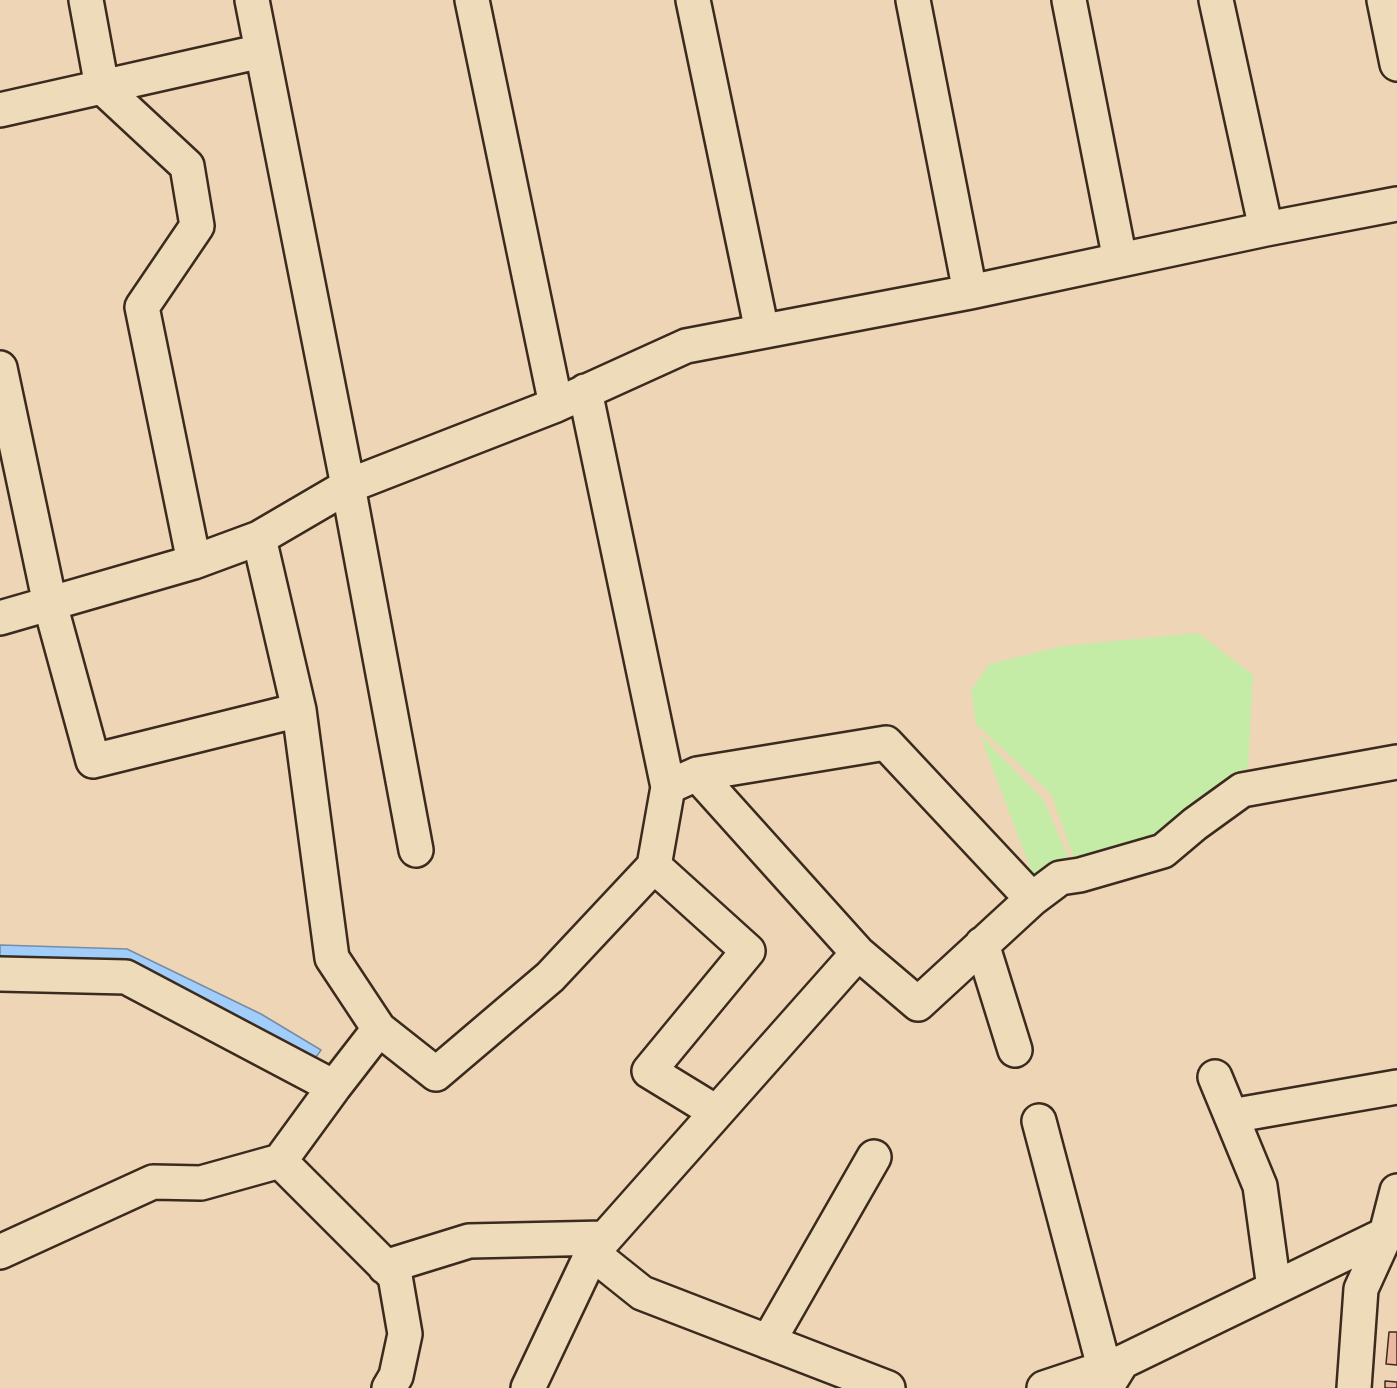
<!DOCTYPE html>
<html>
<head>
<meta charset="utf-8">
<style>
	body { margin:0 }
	canvas { display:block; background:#eed5b5 }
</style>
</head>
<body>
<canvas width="1397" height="1388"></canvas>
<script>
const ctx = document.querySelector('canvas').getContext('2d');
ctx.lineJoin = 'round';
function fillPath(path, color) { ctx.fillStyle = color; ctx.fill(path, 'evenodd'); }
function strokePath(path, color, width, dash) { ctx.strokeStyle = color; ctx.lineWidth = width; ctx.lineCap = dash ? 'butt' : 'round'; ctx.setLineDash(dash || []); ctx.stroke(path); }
const green = new Path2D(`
	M1198,633L1253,675L1248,766L1163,851L1080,875L1051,794L976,724L971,691L989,664L1063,646Z
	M980,735L1043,799L1073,868L1038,888Z`);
const water = new Path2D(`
	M0,945L127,949L261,1014L321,1050L309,1067L125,968L0,964Z`);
const building = new Path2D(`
	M1389,1332H1397V1365L1386,1364Z
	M1385,1381L1397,1382V1388H1385Z`);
const minor = new Path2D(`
	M86,0L102,87L187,166L197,226L142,307L194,562
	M252,0L348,486L416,850
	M472,0L556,405
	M693,0L762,331
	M913,0L970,292
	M1069,0L1120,260
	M1216,0L1266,229
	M1384,0L1397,64
	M0,110L262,51
	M0,368L50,604L93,761L299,710
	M259,538L299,710L332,958L379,1029L436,1074L550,977L654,866L668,787L585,391
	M0,618L194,562L259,538L348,486L556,405L686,346L970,292L1266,229L1397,204
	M697,774L886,743L1032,899
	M668,787L697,774L858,953L592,1253L642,1293L888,1388
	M654,866L748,951L649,1071L716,1112
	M982,944L1015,1050
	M858,953L918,1004L1032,899L1060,878L1080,875L1163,851L1195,824L1242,790L1397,762
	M0,974L126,977L334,1087
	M379,1029L334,1087L280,1161L395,1276L405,1334L396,1376L389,1388
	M1215,1077L1260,1186L1274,1288
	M1231,1116L1397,1087
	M1039,1121L1104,1367
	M0,1252L153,1182L201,1183L280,1161
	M385,1267L469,1241L605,1238
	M768,1342L874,1157
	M528,1388L592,1253
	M1044,1388L1122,1362
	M1106,1388L1122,1362L1386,1234
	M1354,1388L1361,1289L1386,1234L1397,1191`);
fillPath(green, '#c5eca7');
fillPath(water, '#a1cdfb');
strokePath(water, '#788ca3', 1.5);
fillPath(building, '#ecb8a0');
strokePath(building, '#3b2a1e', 1.5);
strokePath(minor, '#3b2a1e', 38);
strokePath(minor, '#eedbb9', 33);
</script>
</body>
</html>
